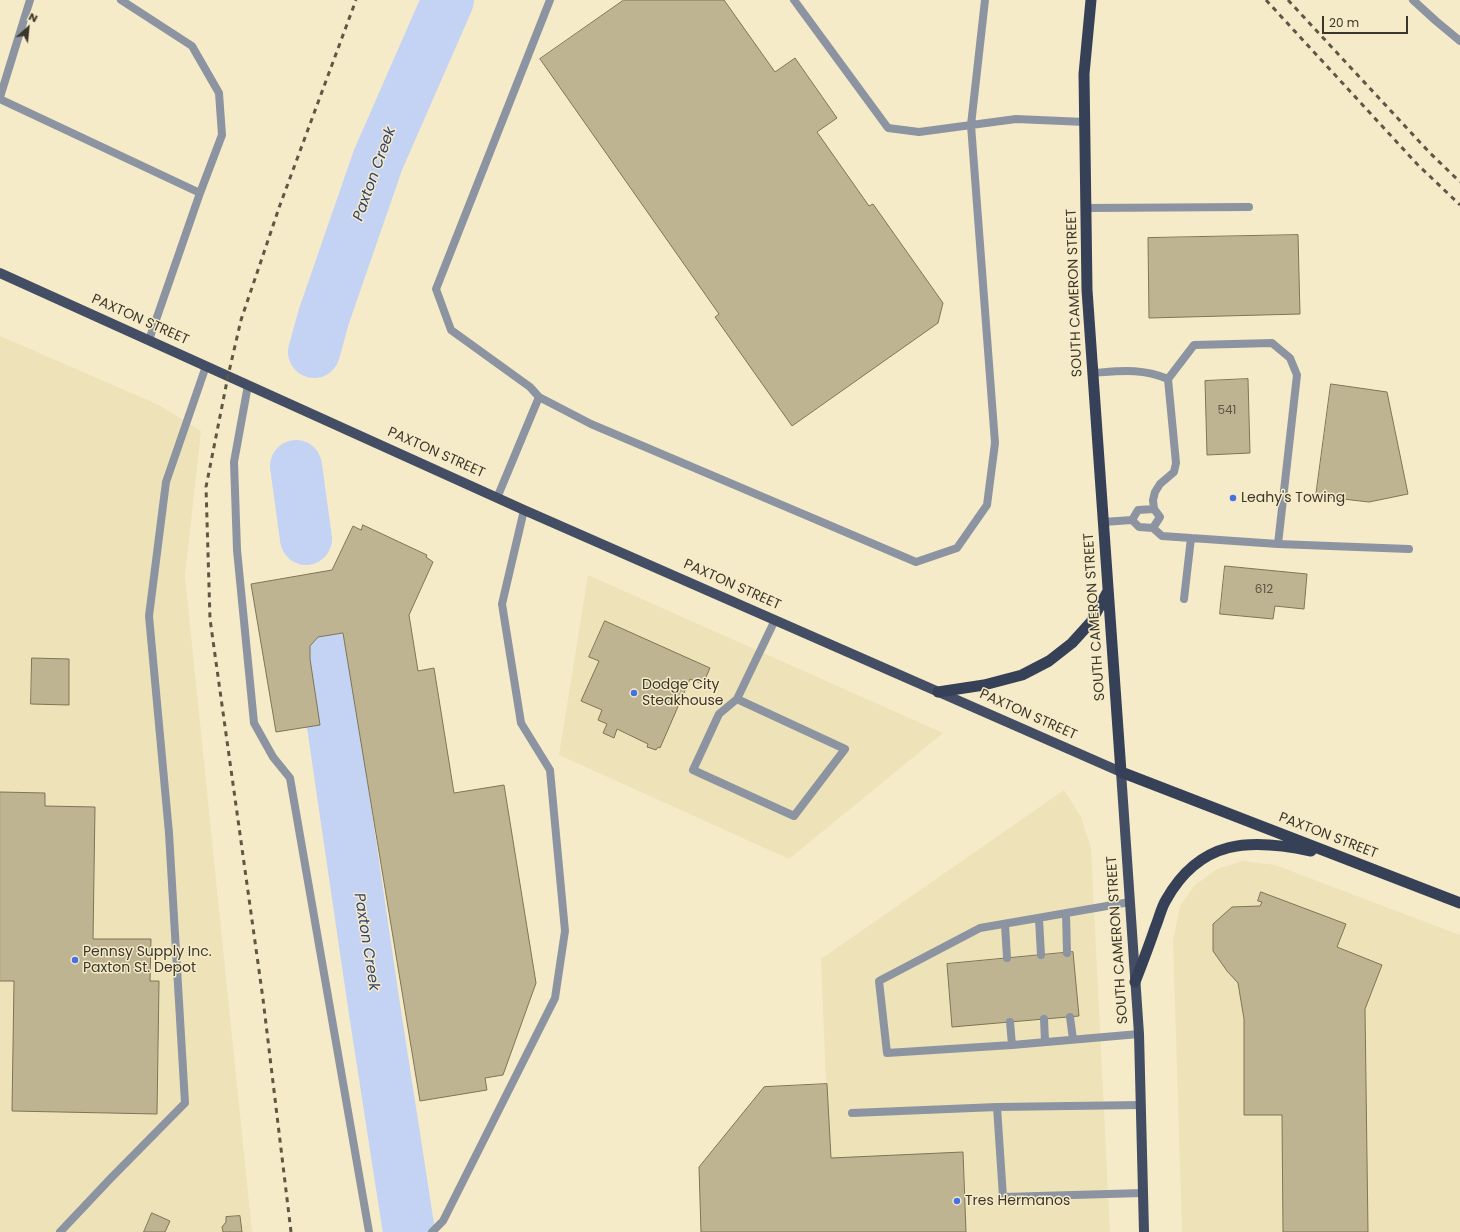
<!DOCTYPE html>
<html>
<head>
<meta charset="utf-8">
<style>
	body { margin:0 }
	#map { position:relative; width:1460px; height:1232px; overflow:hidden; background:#f6ebc9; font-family:Poppins,sans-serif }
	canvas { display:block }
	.north { position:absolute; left:8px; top:8px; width:40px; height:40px; -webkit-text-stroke:3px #f6ebc9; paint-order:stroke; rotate:27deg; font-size:11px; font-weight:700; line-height:16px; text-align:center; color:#3b3629 }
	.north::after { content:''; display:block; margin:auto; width:14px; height:18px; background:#3b3629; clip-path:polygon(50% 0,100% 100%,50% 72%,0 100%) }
	.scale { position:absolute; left:1322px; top:16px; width:86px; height:18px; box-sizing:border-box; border:2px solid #3b3629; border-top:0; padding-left:5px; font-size:12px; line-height:14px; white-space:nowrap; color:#3b3629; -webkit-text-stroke:3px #f6ebc9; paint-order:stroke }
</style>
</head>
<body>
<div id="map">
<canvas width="1460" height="1232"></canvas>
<div class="north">N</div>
<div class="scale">20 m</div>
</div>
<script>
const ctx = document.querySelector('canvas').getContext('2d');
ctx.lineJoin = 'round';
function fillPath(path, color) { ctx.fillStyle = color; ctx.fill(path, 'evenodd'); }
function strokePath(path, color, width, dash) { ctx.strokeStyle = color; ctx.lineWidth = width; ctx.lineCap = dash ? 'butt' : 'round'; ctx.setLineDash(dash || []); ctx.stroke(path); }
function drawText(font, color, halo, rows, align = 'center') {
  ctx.font = font + ' Poppins,sans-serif'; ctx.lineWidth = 3; ctx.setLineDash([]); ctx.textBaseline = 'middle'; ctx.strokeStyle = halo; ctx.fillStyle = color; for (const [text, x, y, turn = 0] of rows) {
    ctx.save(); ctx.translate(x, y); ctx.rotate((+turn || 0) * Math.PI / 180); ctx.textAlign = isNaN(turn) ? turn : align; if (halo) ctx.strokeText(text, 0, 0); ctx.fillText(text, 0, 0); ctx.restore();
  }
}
const built = new Path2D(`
	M0,336L159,405L201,431L185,576L252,1232H0Z
	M588,575L943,733L789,859L559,755Z
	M1064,790L1081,817L1091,848L1110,1232H832L821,959Z
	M1243,861L1275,865L1460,935V1232H1182L1173,941L1180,906L1195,885L1217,869Z`);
const river = new Path2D(`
	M314,352L324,316L378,160L448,0
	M296,466L306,539
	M322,651L374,1006L409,1232`);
const building = new Path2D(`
	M624,0H724L775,72L795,58L837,118L817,132L869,206L873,204L943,303L938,323L792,426L715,317L719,314L540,59Z
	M1298,235L1300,314L1149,318L1148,238Z
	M1248,379L1250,453L1207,455L1205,381Z
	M1331,384L1387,392L1408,494L1369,502L1316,496Z
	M363,525L427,555L426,557L433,562L409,615L418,671L434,668L454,793L504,785L536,983L503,1075L485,1078L487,1090L420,1101L343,633L318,637L310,646V659L320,725L276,732L251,584L332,570L353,526L361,530Z
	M1225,566L1307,574L1304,609L1275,606L1273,619L1220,614Z
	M605,621L710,668L703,684L690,679L660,748L658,747L656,750L647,747L648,744L617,729L614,738L603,733L607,724L598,720L602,710L581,701L599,661L589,657Z
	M32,658L69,659V705L31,704Z
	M0,792L45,793V806L95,807L93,939H151L150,981H159L157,1114L12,1111L14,981H0Z
	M1261,892L1346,924L1337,947L1382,965L1365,1009L1368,1232H1283L1282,1115H1244V1019L1238,983L1227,971L1213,951V924L1232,907L1260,906L1262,902L1258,901Z
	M1073,952L1079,1016L952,1027L947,964Z
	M827,1084L831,1158L963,1152L966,1232H701L699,1167L764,1087Z
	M152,1213L170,1221L165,1232H144Z
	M240,1216L242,1232H223L222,1227L226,1222V1217Z`);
const service = new Path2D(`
	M121,0L192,46L219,93L222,135L200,193L149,340
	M794,0L888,128L919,132L1016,119L1085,122
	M1413,0L1436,21L1460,41
	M0,97L30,0
	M0,99L200,193
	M1086,208L1249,207
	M1093,373C1121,371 1141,368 1168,379L1176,463L1174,472L1160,484L1155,492L1153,500L1154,509L1160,517L1153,528
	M1168,379L1194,345L1272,343L1290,358L1297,375L1278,544
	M248,385L234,462L237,550L254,723L273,757L290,778L369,1232
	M539,397L591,424L916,562L957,548L987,505L995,443L971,125L985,0
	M497,498L539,397L530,387L451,330L436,289L550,0
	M1132,520L1139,527L1153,528L1162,536L1278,544L1409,549
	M1132,520L1138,510L1154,509
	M1103,522L1132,520
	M1184,599L1191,538
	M737,699L845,749L794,816L693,770L719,714L737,699L775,620
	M1130,902L980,928L879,981L887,1053L1012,1045L1139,1034
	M1066,913L1067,953
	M1039,919L1041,955
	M1005,924L1007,958
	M1070,1017L1073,1039
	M1044,1019L1045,1041
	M1010,1022L1012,1045
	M1141,1105L997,1107L1003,1197L1143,1193
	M852,1113L997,1107
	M60,1232L111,1178L185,1103L169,833L149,616L166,482L206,366
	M432,1232L443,1221L555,998L565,931L550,770L521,723L502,604L524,510`);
const primary = new Path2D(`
	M0,273L524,510L1121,772L1139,1034L1144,1232`);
const trunk = new Path2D(`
	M1091,0L1084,74L1087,290L1121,772L1460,903
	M938,692L984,685L1022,675L1049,661L1072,643L1091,622L1108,591
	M1135,982C1142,964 1149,946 1155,928C1159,919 1161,908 1166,900C1200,839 1250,838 1311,851`);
const rail = new Path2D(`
	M1266,0L1417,164L1460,205
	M1288,0L1429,152L1460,182
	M291,1232L263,999L210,619L206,487L228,376L241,320L280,205L356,0`);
const markers = [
	[1233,498,4,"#4571e3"],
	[634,693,4,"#4571e3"],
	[75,960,4,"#4571e3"],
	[957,1201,4,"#4571e3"]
];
const numberNames = [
	["541",1227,411],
	["612",1264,590]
];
const streetNames = [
	["SOUTH CAMERON STREET",1075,293,-92],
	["PAXTON STREET",140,320,24],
	["PAXTON STREET",436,453,24],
	["PAXTON STREET",732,585,24],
	["SOUTH CAMERON STREET",1095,617,-94],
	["PAXTON STREET",1028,715,24],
	["PAXTON STREET",1328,836,21],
	["SOUTH CAMERON STREET",1118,940,-94]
];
const poiNames = [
	["Leahy's Towing",1241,498],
	["Dodge City",642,685],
	["Steakhouse",642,701],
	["Pennsy Supply Inc.",83,952],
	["Paxton St. Depot",83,968],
	["Tres Hermanos",965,1201]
];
const waterNames = [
	["Paxton Creek",375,174,-70],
	["Paxton Creek",366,942,81]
];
fillPath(built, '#eee2b8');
strokePath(river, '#c4d3f4', 52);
fillPath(building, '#beb491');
strokePath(building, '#7e7556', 1);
strokePath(service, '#8d94a1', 8);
strokePath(primary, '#434d63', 10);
strokePath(trunk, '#364158', 11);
strokePath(rail, '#5d5746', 3, [5, 5]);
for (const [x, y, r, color] of markers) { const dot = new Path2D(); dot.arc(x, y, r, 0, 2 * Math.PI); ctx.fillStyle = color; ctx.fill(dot); strokePath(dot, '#f6ebc9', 1.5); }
drawText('12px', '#5c5643', null, numberNames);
drawText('14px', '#3b3629', '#f6ebc9', streetNames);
drawText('14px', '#3b3629', '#f6ebc9', poiNames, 'left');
drawText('italic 15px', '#30426f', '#f6ebc9', waterNames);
</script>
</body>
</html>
